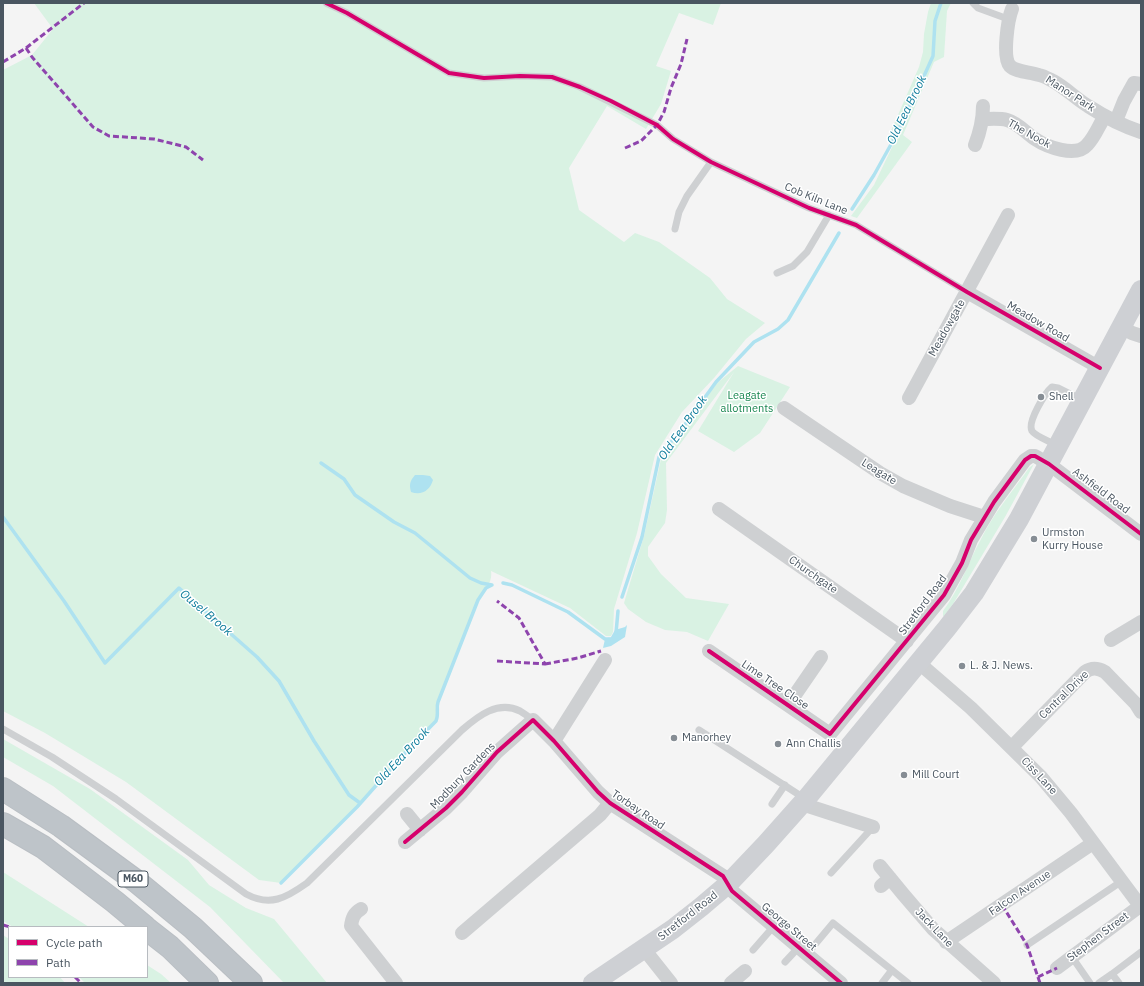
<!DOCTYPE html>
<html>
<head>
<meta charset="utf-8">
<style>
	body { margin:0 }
	#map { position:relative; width:1144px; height:986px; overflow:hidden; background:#f4f4f4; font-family:"IBM Plex Sans",sans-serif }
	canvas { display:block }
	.frame { position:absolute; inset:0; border:4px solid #4a5661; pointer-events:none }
	.legend { position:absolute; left:8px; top:926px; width:140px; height:52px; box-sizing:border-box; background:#fff; border:1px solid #b7bbc0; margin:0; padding:5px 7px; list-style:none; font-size:12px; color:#4a5661 }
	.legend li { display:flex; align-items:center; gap:8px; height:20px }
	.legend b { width:20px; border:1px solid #b7bbc0 }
</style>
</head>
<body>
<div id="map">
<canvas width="1144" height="986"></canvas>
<div class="frame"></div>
<ul class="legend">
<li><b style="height:5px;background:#d6006c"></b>Cycle path</li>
<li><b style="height:5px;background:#8e44ad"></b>Path</li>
</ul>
</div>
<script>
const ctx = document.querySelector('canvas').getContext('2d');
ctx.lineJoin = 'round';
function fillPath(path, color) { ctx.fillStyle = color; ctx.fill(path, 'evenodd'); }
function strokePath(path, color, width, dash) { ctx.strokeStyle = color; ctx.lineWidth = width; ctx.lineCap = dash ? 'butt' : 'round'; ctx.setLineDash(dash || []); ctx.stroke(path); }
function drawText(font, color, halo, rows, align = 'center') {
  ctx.font = font + ' "IBM Plex Sans",sans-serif'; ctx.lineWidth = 3; ctx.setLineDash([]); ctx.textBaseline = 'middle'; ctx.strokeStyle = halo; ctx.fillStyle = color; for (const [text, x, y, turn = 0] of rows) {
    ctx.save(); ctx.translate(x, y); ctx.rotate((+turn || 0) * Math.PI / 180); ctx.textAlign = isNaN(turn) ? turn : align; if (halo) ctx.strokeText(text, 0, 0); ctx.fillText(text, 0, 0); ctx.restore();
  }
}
const green = new Path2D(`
	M34,3H721L713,25L679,13L656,66L671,71L661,104L646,129L607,106L569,168L579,210L624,242L635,233L659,242L710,278L727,299L765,323L746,339L714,378L682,412L655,455L637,533L614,609L613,632L611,636H606L570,608L491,571C493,584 483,590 478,600L438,702C436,708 439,714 436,721L405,753L357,807L281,883L259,880L126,782L45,733L3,711V70L32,55L53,29Z
	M931,3H951L947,11L944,57L934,62L903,135L912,142L857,218L851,216L874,185L894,143L887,140L919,67L923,52L924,34L928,12Z
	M738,366L790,387L760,433L734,452L698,431L734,372L666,463L667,510L665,523L648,547V556L661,574L686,598L729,604L708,641L687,632L665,630L646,622L628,609L624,603L644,536L661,459L716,384Z
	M1034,464L1005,517L953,604L944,616H943V611C959,590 967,565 980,541C993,514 1012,492 1029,468Z
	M3,739L90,789L188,860L209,885L246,908L274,919L327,983H284L210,907L53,786L3,757Z
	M3,872L89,927H13L3,921Z
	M3,935L9,939V977H60L65,983H3Z
	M147,965L161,974L171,983H85L79,977H147Z`);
const water = new Path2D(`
	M415,475H423L430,476L433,480C430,490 422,496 411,492C409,484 410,481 415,475Z
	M627,625L625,637L611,646L603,648L605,639L611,637L615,630L625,627Z`);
const stream = new Path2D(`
	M852,209L874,175L894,139L924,76L933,56L935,21L941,3
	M321,463L344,479L355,495L394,522L415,533L470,578L481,583L492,585
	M3,517L64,601L105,663L179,588L257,657L279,681L314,741L349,795L360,803
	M503,583L512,585L568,612L605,639H609
	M622,597L642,537L659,457L690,418L716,382L754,342L778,329L788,320L839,233
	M616,633L618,611
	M281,883L357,807L405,753L436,721C439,714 436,708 438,702L478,600L486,588L492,585`);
const service = new Path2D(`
	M326,3L347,13L449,73L484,78L520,76L552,77L580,87L657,125L673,139L711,162L809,208L856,225L967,292
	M973,3L978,8L1008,19
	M675,229L679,212L687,196L711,162
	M777,273L793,266L807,252L829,215
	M1056,445C1051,442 1035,436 1032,431C1027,422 1045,393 1052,387L1058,388L1082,400
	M3,729L52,757L116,799L246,894C270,907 286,898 307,883L462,730C478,716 498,700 520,711C525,714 529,717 533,720
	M699,730L804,798
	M772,804L785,785
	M831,873L873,827
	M1027,945L1122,881
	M753,950L774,926
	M807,954L833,923L908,983
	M1072,957L1090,983
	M785,962L799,947
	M1112,974L1141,952
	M882,983L892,970
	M1099,983L1112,974L1119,983`);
const minor = new Path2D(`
	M1012,9C1008,19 1002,57 1010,66C1016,72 1031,72 1039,75C1044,76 1049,79 1053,81C1066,88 1076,99 1088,106C1105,117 1123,126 1141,132
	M983,119C990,119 1000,118 1007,120C1018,123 1026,133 1035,139C1047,147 1076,158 1087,145C1095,137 1099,125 1105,116
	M1116,121L1124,101L1134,83L1141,84
	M975,145C980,132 983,120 983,106
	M967,292L1100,368
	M1121,327L1132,333L1141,336
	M909,398L1008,215
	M784,408L880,473L903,486L950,506L984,517
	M719,509L907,641
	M1111,640L1141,622
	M709,651L830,734L944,595L962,563L971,540L994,502L1025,460L1031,456H1035L1049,464L1141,534
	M919,663L971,708L1041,777L1071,813L1141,907
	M788,705L821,657
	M554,741L605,660
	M1012,747L1085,672C1092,667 1098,668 1105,672L1136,704L1141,712
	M802,804L873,827
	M407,814L420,830
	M405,842L446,808L462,792L497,752L533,720L554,741L598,792L610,803L723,876L732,891L841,983
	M880,866L903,894L933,929L994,983
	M881,886L890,878
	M361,909C354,913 352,918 351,926L396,983
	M462,933L600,815L610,803
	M946,942L1093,843
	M644,949L671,983
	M1057,968L1140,906
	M731,983L745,971`);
const secondary = new Path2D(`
	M593,983L673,929L701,907L728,884L766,844L806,799L947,628L974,593L1019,519L1141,290`);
const motorway = new Path2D(`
	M3,789L61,826L136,881L193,928L251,983
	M3,824L43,847L115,902L145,927
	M147,929L170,947L207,983`);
const quiet = new Path2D(`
	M26,48L32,57L93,127L109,136L154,139L186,147L203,160
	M3,62L26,48L84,3
	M625,148L641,141L657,125L664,112L671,88L681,64L687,39
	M497,661L545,664L519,618L497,601
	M545,664L578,658L601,651
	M1002,905L1027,945L1040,983
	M3,925L10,927
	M75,977L81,983
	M1038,977L1057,968`);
const cycleway = new Path2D(`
	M326,3L347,13L449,73L484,78L520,76L552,77L580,87L611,101L657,125L673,139L711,162L809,208L856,225L967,292L1100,368
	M709,651L830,734L944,595L962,563L971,540L994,502L1025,460L1031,456H1035L1049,464L1141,534
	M405,842L446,808L462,792L497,752L533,720L554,741L598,792L610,803L723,876L732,891L841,983`);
const markers = [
	[1041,397,4,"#868d94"],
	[1034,539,4,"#868d94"],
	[962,666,4,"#868d94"],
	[674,738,4,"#868d94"],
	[778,744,4,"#868d94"],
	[904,775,4,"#868d94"]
];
const shields = [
	[133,879,30]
];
const shieldNames = [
	["M60",133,879]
];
const streetNames = [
	["Manor Park",1070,94,33],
	["The Nook",1029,134,29],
	["Cob Kiln Lane",816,199,22],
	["Meadow Road",1038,322,30],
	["Meadowgate",947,328,-61],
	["Leagate",879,472,32],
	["Ashfield Road",1101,491,37],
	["Churchgate",813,575,35],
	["Stretford Road",923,605,-53],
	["Lime Tree Close",775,685,34],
	["Central Drive",1064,695,-44],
	["Modbury Gardens",463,776,-46],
	["Ciss Lane",1039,776,47],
	["Torbay Road",638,810,34],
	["Falcon Avenue",1020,893,-34],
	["Stretford Road",688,916,-38],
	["George Street",789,927,40],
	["Jack Lane",934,928,46],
	["Stephen Street",1098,937,-37]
];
const parkNames = [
	["Leagate",747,396],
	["allotments",747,409]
];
const poiNames = [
	["Shell",1049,397],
	["Urmston",1042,533],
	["Kurry House",1042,546],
	["L. & J. News.",970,666],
	["Manorhey",682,738],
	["Ann Challis",786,744],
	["Mill Court",912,775]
];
const waterNames = [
	["Old Eea Brook",907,110,-64],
	["Old Eea Brook",683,428,-55],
	["Ousel Brook",206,613,40],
	["Old Eea Brook",402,757,-47]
];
fillPath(green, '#d9f2e3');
fillPath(water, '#aee2f0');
strokePath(stream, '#aee2f0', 3.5);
strokePath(motorway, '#b9bec3', 24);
strokePath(service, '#ced0d2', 7);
strokePath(minor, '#ced0d2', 14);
strokePath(secondary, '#ced0d4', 20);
strokePath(motorway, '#bec4c9', 22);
strokePath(quiet, '#8e44ad', 3, [6, 3]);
strokePath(cycleway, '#d6006c', 4);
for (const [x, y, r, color] of markers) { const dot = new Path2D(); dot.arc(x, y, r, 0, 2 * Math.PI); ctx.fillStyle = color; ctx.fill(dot); strokePath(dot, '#fff', 1.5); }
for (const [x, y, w] of shields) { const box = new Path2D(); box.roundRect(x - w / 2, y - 8, w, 16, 3); ctx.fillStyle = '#fff'; ctx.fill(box); strokePath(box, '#4a5661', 1); }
drawText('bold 10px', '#4a5661', null, shieldNames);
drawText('11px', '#4a5661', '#fff', streetNames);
drawText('11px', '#17864f', '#fff', parkNames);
drawText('11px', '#4a5661', '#fff', poiNames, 'left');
drawText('italic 12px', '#0c7c9b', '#fff', waterNames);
</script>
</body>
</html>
